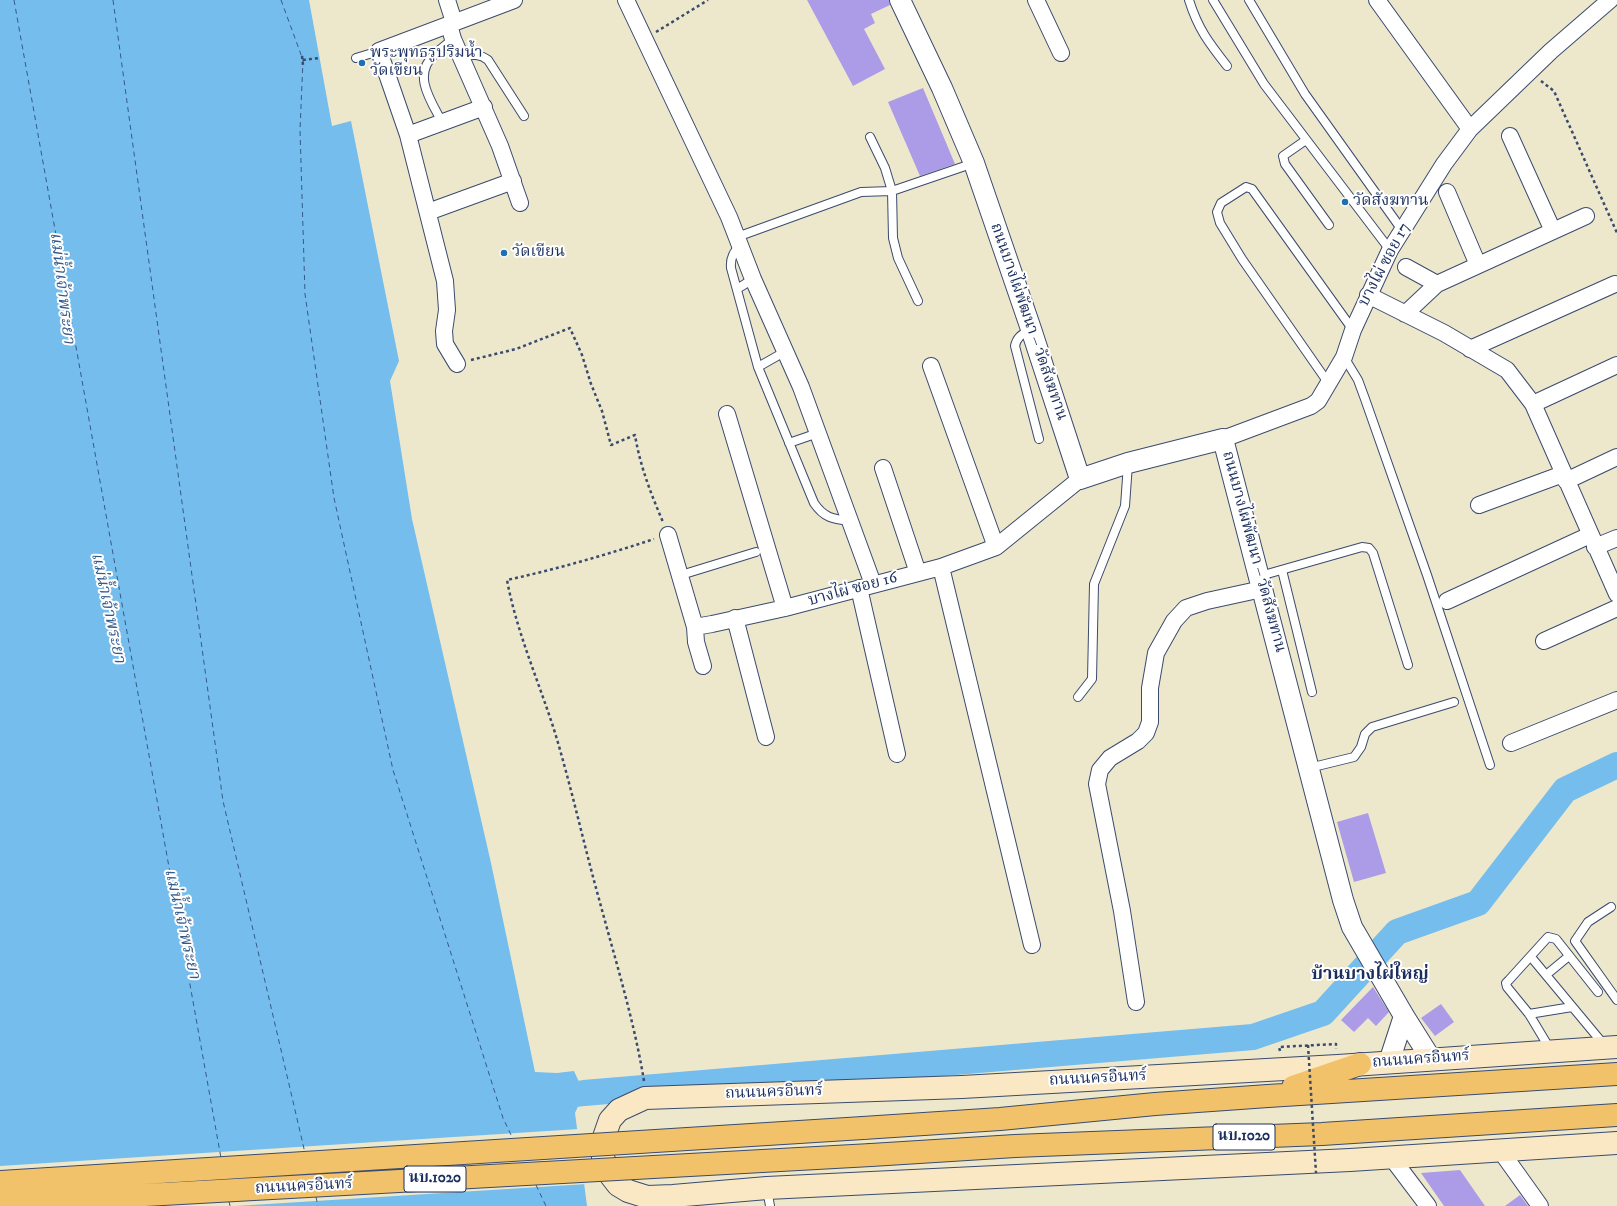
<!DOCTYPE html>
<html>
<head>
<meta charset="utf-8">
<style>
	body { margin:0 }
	canvas { display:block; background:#ede7cc }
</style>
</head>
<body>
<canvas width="1617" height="1206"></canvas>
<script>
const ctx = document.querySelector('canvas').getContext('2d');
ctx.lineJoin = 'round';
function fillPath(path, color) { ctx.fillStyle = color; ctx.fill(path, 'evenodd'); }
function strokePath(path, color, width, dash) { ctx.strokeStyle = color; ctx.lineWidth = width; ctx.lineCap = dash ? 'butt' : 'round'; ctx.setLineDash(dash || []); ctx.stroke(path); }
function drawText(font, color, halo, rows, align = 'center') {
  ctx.font = font + ' "IM FELL DW Pica","Noto Serif Thai",serif'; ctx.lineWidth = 4; ctx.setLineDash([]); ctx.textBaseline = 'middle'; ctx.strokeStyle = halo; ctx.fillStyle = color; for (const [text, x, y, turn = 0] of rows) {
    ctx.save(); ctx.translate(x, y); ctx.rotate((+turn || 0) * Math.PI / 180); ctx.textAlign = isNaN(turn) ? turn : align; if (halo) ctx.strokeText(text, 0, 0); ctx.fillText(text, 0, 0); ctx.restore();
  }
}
const water = new Path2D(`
	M0,0H309L332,126L351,121L399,361L390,381L412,519L491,863L535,1072L557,1073L574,1071L584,1093L575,1113L587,1206H0Z`);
const pier = new Path2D(`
	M579,1129L587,1184L236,1206H0V1166Z`);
const river = new Path2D(`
	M549,1098L584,1093L1253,1037L1323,1013L1397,932L1478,903L1565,790L1617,765`);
const ferry = new Path2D(`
	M14,0L221,1158
	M113,0L223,801L305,1153
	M281,0L303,60L300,130L305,294L334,498L393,770L503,1118L513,1139
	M536,1185L546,1206
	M316,1197L318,1206
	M229,1201L230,1206`);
const building = new Path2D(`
	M807,0H889L890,5L871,14L875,23L864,29L885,69L853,86Z
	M923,88L955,164L920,176L888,102Z
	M1368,813L1386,873L1354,882L1337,822Z
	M1373,987L1389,1012L1376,1026L1368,1018L1354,1032L1341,1020Z
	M1441,1004L1454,1022L1435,1036L1421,1018Z
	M1460,1170L1485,1206H1444L1421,1173Z
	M1520,1195L1528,1206H1505Z`);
const path = new Path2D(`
	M656,32L708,0
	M302,56L303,65
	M303,60L319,58
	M1541,81L1554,91L1617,233
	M471,360L516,349L570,328L582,355L591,384L602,411L611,445L635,435C640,466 651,494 663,522
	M1280,1051L1279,1047L1336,1044V1049
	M644,1081C634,1020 615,959 599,899C584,845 572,790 556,736C540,684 517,634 507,580C557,569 606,555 654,539`);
const service = new Path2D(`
	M1189,0C1198,29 1209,43 1227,66
	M1213,0L1264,84L1390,250
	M1249,0L1305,94L1402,230
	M461,56C471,55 479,53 488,60L524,116
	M356,58L379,51
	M442,122C431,101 412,75 434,55C440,49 447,44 453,39
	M1306,140L1283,156L1285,164L1329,225
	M737,237L861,192L892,191L885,168L870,137
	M741,244C734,252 730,257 731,268L758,367L814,503C824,518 833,519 850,521
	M737,289L753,279
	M918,301L898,258L893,238L892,191L974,163
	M1031,329C1023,334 1017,336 1015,346L1039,439
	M1344,357L1358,380L1365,399L1427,575L1490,765
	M758,367L786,351
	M1329,384L1242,259L1220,223L1217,212L1221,203L1246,187L1252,189L1353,330
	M789,443L818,433
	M1282,570L1312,692
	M681,575L756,552
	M1260,576L1362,547L1369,548L1373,553L1408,665
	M1078,697L1092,679L1094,584L1125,506L1128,464
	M1309,768L1354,757L1361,747L1365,734L1372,727L1454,702
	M1611,907L1588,922L1575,941L1617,1000
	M1531,957L1605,1046
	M1546,975L1569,956
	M1529,1014L1572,1007
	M1550,1049L1529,1014L1507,987L1506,983L1509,980L1548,937L1556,939L1598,992
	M767,1189L770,1206`);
const minor = new Path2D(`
	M447,0L454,22
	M626,0L729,217L753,279L801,387L873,584
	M1036,0L1061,53
	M1377,0L1470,129
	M449,25L453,39L500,146L520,203
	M408,135L484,107
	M1510,136L1553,231
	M1447,192L1478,265
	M428,212L513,181
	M1406,267L1437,284
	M1368,295L1444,333L1507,370L1533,404L1617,594
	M1405,314L1437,284L1586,216
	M1470,349L1615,284
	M457,364L445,344L444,331L447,310L445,281L408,135L379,51L514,0
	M931,366L996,547
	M1533,404L1617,365
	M727,414L785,608
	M1223,439L1311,406L1318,401L1344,357L1353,330L1390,250L1444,164L1470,129L1551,51L1610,0
	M883,468L918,573
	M1566,481L1617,457
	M1479,505L1563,474
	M668,535L695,627L712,624L785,608L941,567L996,547L1080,479
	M1595,547L1617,538
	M941,567L1032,945
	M859,588L897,754
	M1447,601L1590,535
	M735,618L766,737
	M695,627L696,642L703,666
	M1544,641L1617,608
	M1511,743L1617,700
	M1136,1002L1122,911L1097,784L1100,770L1110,758L1138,741L1146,733L1150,722V688L1156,653L1174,621L1186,608L1207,601L1262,589
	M1500,1150L1540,1206
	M1391,1157L1428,1206`);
const tertiary = new Path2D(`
	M900,0L942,88L974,163L1031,329L1080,479L1128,463L1223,439L1343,900L1352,927L1404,1016L1431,1059
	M1389,1062L1404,1016`);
const secondary = new Path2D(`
	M1617,1047L1338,1066L962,1087L645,1098L619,1110L610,1120L603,1140V1158L611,1176L618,1185L628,1191L647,1197L673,1196L767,1188L1350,1160L1617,1143`);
const primary = new Path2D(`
	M1293,1087L1360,1064
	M863,1128L1000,1119L1155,1104L1268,1096L1617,1074
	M871,1155L1015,1146L1322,1134L1617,1115`);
const pathBridge = new Path2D(`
	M1308,1045L1316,1173`);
const primaryBridge = new Path2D(`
	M0,1182L863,1128
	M0,1203L871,1155`);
const markers = [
	[362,63,4,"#1f6fb2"],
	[1345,202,4,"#1f6fb2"],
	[504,253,4,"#1f6fb2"]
];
const shields = [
	[1244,1137,62],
	[435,1179,62]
];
const shieldNames = [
	["นบ.1020",1244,1137],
	["นบ.1020",435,1179]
];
const poiNames = [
	["พระพุทธรูปริมน้ำ",370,54],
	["วัดเขียน",370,72],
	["วัดสังฆทาน",1353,202],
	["วัดเขียน",512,253]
];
const streetNames = [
	["บางไผ่ ซอย 17",1385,265,-62],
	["ถนนบางไผ่พัฒนา – วัดสังฆทาน",1028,322,71],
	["ถนนบางไผ่พัฒนา – วัดสังฆทาน",1253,552,75],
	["บางไผ่ ซอย 16",853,590,-15],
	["ถนนนครอินทร์",1421,1060,-4],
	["ถนนนครอินทร์",1098,1079,-3],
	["ถนนนครอินทร์",774,1093,-2],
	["ถนนนครอินทร์",304,1187,-3]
];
const waterNames = [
	["แม่น้ำเจ้าพระยา",61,288,83],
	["แม่น้ำเจ้าพระยา",107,608,78],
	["แม่น้ำเจ้าพระยา",181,924,77]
];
const quarterNames = [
	["บ้านบางไผ่ใหญ่",1370,975]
];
fillPath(water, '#74bdec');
fillPath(pier, '#ede7cc');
strokePath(river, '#74bdec', 26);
strokePath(ferry, '#365a89', 1, [5, 4]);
fillPath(building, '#ac9ce7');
strokePath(service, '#3a4b6e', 10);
strokePath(minor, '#3a4b6e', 18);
strokePath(tertiary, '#3a4b6e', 22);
strokePath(secondary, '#3a4b6e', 24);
strokePath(primary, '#3a4b6e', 24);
strokePath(path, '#3a4b6e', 2.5, [3, 3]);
strokePath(service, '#fff', 8);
strokePath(minor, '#fff', 16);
strokePath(tertiary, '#fff', 20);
strokePath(secondary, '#fae7c3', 22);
strokePath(primary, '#f2c26a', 22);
strokePath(primaryBridge, '#3a4b6e', 24, []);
strokePath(pathBridge, '#3a4b6e', 2.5, [3, 3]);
strokePath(primaryBridge, '#f2c26a', 22);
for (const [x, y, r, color] of markers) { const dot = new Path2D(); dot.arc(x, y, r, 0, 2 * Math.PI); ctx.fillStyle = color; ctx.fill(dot); strokePath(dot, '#fff', 1.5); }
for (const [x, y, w] of shields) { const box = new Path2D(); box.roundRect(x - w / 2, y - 13, w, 26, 3); ctx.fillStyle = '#fff'; ctx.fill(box); strokePath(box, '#1b2f5e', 1); }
drawText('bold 15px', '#1b2f5e', null, shieldNames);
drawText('16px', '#1b2f5e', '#fff', poiNames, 'left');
drawText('16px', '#1b2f5e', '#fff', streetNames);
drawText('italic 17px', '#365a89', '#fff', waterNames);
drawText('bold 18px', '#1b2f5e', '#fff', quarterNames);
</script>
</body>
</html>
